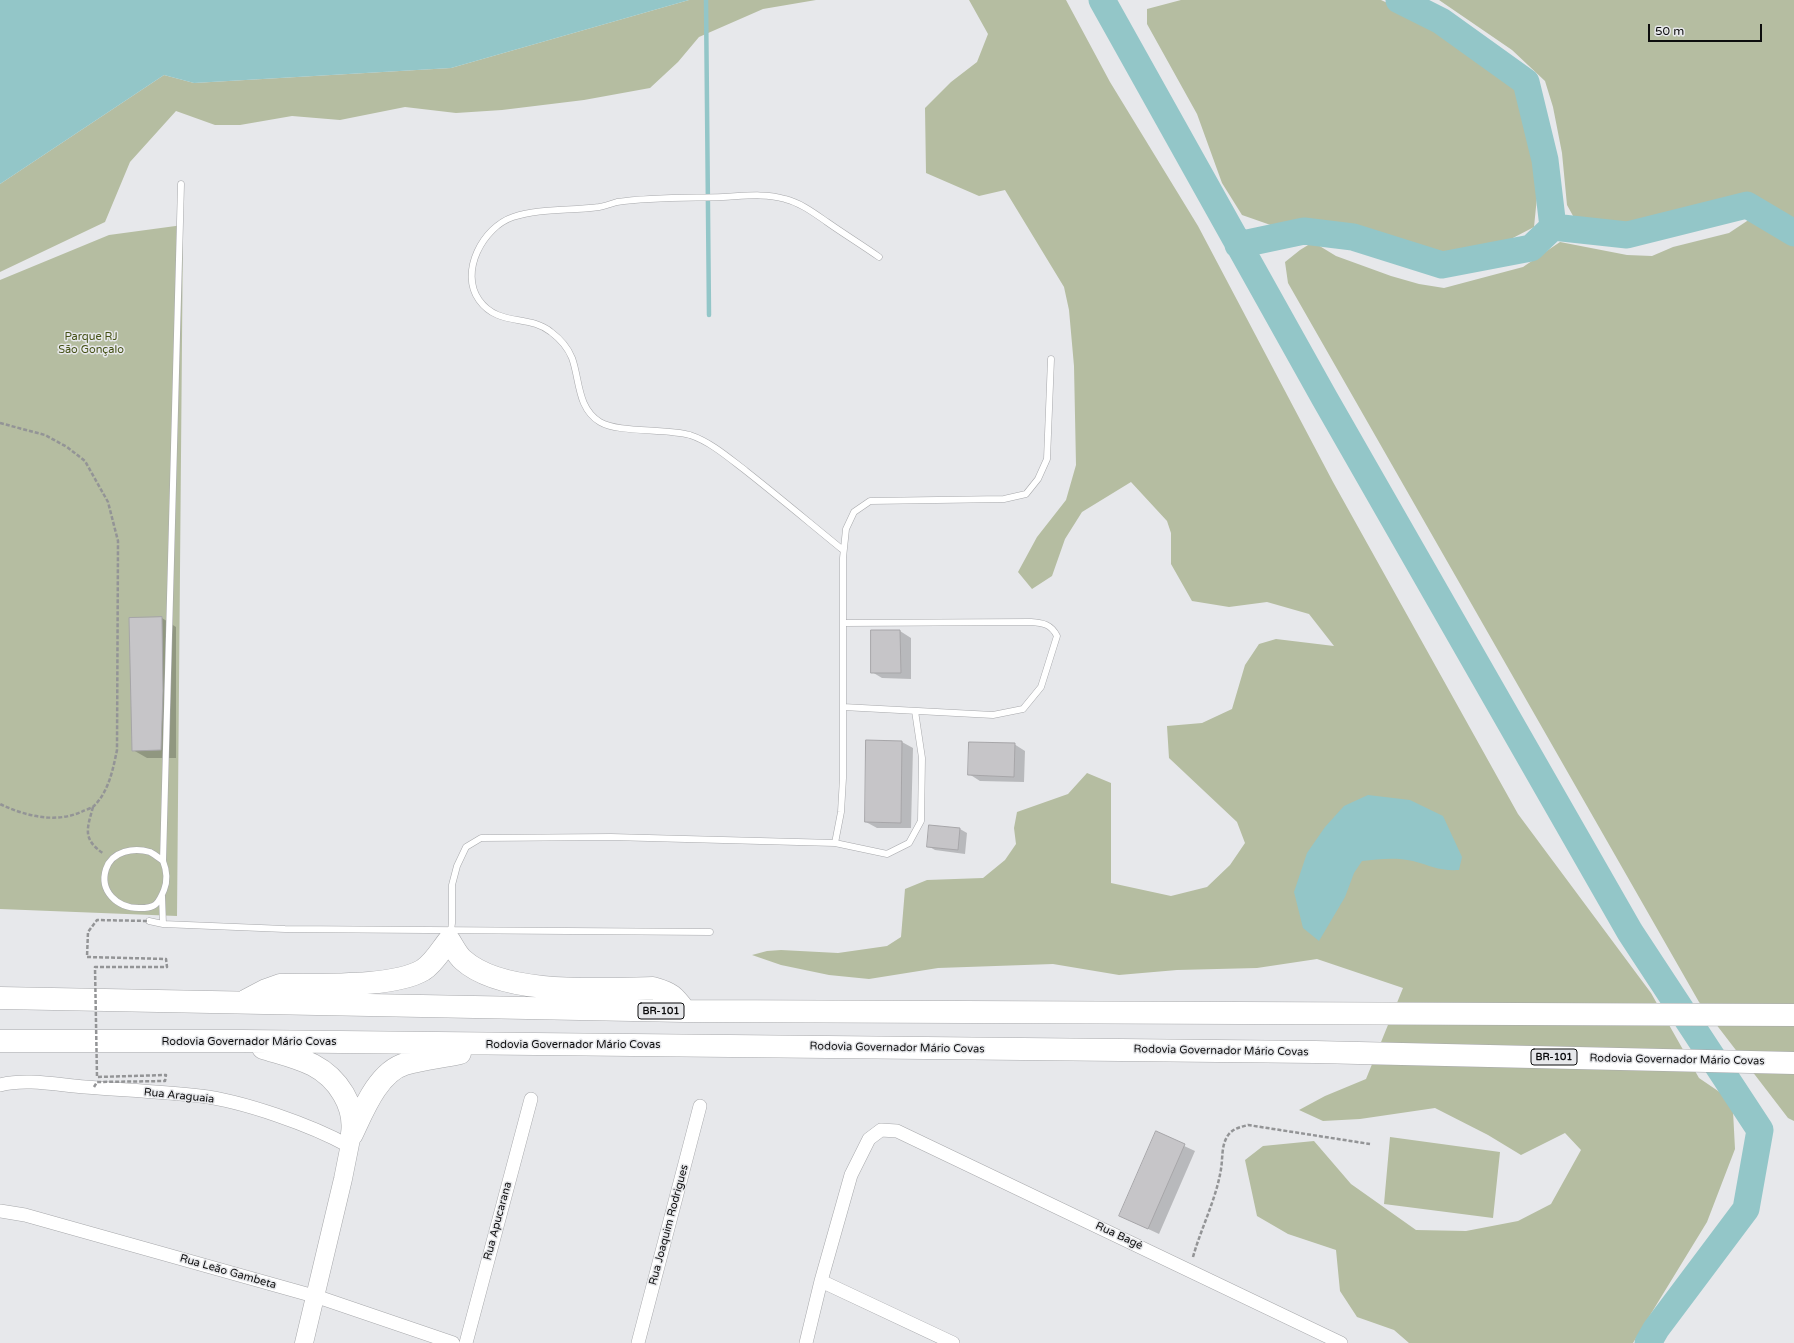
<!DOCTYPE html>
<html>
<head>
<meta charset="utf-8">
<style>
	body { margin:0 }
	#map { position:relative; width:1794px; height:1343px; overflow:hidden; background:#e7e8eb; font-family:"Varela Round",sans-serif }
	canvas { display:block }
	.scale { position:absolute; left:1648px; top:24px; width:114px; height:18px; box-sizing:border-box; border:2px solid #0d0d0e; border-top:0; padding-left:5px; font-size:12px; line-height:14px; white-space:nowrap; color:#0d0d0e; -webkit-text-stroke:3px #e7e8eb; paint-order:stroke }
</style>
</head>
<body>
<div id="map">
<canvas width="1794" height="1343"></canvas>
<div class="scale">50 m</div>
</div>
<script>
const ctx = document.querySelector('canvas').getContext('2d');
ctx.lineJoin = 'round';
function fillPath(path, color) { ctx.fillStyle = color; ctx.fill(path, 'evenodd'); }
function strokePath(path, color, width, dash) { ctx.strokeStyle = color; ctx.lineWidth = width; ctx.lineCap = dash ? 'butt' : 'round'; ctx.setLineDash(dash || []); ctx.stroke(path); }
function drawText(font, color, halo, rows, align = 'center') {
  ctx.font = font + ' "Varela Round",sans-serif'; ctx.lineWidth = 3; ctx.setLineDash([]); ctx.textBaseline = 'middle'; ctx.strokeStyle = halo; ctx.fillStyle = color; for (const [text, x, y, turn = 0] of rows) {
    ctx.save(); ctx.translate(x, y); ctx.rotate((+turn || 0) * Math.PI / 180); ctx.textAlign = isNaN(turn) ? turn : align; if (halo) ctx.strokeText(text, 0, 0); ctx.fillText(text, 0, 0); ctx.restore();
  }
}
const green = new Path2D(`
	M689,0H816L763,9L699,37L678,62L650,88L584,100L502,110L456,113L405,107L340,120L292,116L240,125H215L176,111L130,162L105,222L0,272V184L164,75L194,83L451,68Z
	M969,0H1066L1110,82L1198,226L1333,482L1518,814L1651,993L1699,1078L1721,1093L1733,1111L1735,1149L1707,1222L1633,1343H1409L1394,1330L1357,1317L1340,1291L1336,1250L1288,1234L1257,1216L1245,1160L1263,1146L1314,1141L1351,1184L1416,1230L1466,1231L1518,1221L1551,1204L1581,1150L1565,1133L1521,1155L1488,1135L1435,1108L1360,1119L1323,1121L1299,1110L1325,1096L1366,1079L1403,988L1317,959L1257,968L1177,970L1119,975L1053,964L938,968L869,979L829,975L781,965L752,955L767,951L781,950L838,953L887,946L901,937L905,889L927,880L983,878L1005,860L1016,844L1014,828L1017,812L1068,794L1087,773L1111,783V883L1171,896L1207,887L1230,865L1245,843L1237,822L1169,758L1167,726L1202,723L1232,709L1245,665L1259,644L1276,639L1334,646L1309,614L1267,602L1229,607L1192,601L1171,564V533L1167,521L1131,482L1082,512L1065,539L1052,576L1032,589L1018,572L1037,537L1066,500L1076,465L1074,366L1069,310L1064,287L1005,190L979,196L926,173L925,108L951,82L977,62L988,34Z
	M1181,0H1381L1426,21L1504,71L1525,104L1535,150L1537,197L1534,227L1509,240L1444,256L1413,249L1357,226L1317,222L1282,229L1242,215L1222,183L1197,114L1147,24V9Z
	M1439,0H1794V1121L1788,1118L1699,1002L1288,283L1285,262L1300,250L1313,242L1336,256L1391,276L1419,284L1444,288L1523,267L1560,242L1627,255L1652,256L1673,247L1729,233L1759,213L1750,198L1632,227L1577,223L1567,205L1562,153L1553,107L1545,81L1512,50Z
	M183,225L177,916L0,909V280L109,235Z
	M1390,1137L1500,1152L1493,1218L1384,1204Z`);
const water = new Path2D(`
	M0,0H689L451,68L194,83L164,75L0,184Z
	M1368,795L1410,800L1443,816L1462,857L1459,870C1438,871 1432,866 1413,861C1395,857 1379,859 1362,861L1354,873L1345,897L1319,941L1303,928L1294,892L1307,853L1325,827L1344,806Z`);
const shadow = new Path2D(`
	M162,618L176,627V758H147L133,750Z
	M872,631H900L911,638V679L882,678L872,672Z
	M902,742L913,748L911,828H877L866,822Z
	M1014,744L1025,751L1024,782L980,781L969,774Z
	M930,826L960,829L967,833L965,854L935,850L928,846Z
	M1156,1133L1195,1151L1159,1234L1131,1221Z`);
const stream = new Path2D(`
	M706,0L709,315`);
const river = new Path2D(`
	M1102,0L1325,399L1630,932L1760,1130L1746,1209L1656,1329L1648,1343
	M1399,0L1441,21L1526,82L1545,160L1553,227
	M1238,245L1304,231L1353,237L1442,265L1531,248L1553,227L1627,235L1747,205L1794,233`);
const building = new Path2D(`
	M162,617L163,691L161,750L132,751L129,618Z
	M871,630H900L901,673H871Z
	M866,740L902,741L901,823L865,822Z
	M969,742L1015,743L1014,777L968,775Z
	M929,825L960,828L958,850L927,847Z
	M1156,1131L1185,1144L1148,1229L1119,1216Z`);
const path = new Path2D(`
	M0,423L45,435L67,447L85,461L108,502L118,541L117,750C113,769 109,791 94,806C91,808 86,810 83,811C57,824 25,816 0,804
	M93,807C87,829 82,839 104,854
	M1193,1257C1201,1228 1216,1200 1221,1169C1223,1157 1221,1144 1229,1134C1234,1128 1241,1127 1248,1125L1370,1144`);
const lane = new Path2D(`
	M843,550C811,524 779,497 746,471C729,458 711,442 690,435C666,428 618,433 600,422C577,408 580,380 572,358C568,348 559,338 551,332C529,314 498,327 479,300C459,272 483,227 513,217C540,208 570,211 599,207C605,206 611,204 617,202C652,197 688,198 723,197C744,196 765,193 785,199C801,203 814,213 827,222C844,234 862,245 879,257
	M843,707L993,715L1023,709L1041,687L1057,636C1051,624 1043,623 1031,622L843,623
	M835,843L887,854L909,843L921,821L922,758L915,711
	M163,861C159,858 154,854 150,852C134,847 112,851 106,869C99,891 117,908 139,908C145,908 152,908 156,904C160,900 162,895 164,890C168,880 167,871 163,861L181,184
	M162,896L163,924
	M149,921L163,924L285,929L710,932
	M450,937L452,923V885L457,866L466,847L481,838L611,837L835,843L841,812L843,778V558L846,529L854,512L870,501L1004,499L1026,494L1038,479L1047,459L1051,359`);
const street = new Path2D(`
	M0,1085C25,1078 59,1085 85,1087C123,1090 162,1092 200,1096C243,1101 311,1125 349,1146
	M0,1211L25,1215L321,1298L453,1343
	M821,1281L953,1343
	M466,1343L531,1099
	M638,1343L700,1106
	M806,1343L821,1281L851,1175L869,1139L881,1130L897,1131L1341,1343`);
const secondary = new Path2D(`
	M304,1343L343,1179L352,1134`);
const highway = new Path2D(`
	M0,998L685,1011L1794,1015
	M247,1000L266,990L280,985C316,984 393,988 423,970C434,963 441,950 449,940C453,946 457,955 463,960C503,996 601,989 653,988C671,993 674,996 685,1011
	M0,1041H243L1315,1052L1794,1063
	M263,1048C279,1053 297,1057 313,1065C338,1078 356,1106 352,1134
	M352,1134C363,1111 378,1072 405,1064C423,1059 442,1057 460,1053`);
const pathBridge = new Path2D(`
	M94,1087L97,1082L165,1081L166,1075L97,1077L95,967H167L166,959L87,957L88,932L97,920L149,921`);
const shields = [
	[661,1011,46],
	[1554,1057,46]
];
const shieldNames = [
	["BR-101",661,1011],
	["BR-101",1554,1057]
];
const parkNames = [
	["Parque RJ",91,337],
	["São Gonçalo",91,350]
];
const streetNames = [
	["Rodovia Governador Mário Covas",249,1042],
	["Rodovia Governador Mário Covas",573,1045],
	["Rodovia Governador Mário Covas",897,1048,1],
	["Rodovia Governador Mário Covas",1221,1051,1],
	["Rodovia Governador Mário Covas",1677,1060,1],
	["Rua Araguaia",179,1096,6],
	["Rua Apucarana",498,1221,-75],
	["Rua Joaquim Rodrigues",669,1225,-75],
	["Rua Bagé",1119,1236,25],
	["Rua Leão Gambeta",228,1272,16]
];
fillPath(green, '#b5bda1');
fillPath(water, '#93c6c8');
fillPath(shadow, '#0003');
strokePath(stream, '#93c6c8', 4.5);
strokePath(river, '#93c6c8', 27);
fillPath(building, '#c6c5c8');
strokePath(building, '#a6a5a8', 1);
strokePath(lane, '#a7a8ab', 7);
strokePath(street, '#a7a8ab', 14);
strokePath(secondary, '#a7a8ab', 19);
strokePath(highway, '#a7a8ab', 23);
strokePath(path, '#939496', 2.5, [4, 2]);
strokePath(lane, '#fff', 6);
strokePath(street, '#fff', 13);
strokePath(secondary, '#fff', 18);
strokePath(highway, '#fff', 22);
strokePath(pathBridge, '#939496', 2.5, [4, 2]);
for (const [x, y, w] of shields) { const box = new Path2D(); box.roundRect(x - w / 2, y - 8, w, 16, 3); ctx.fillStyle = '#e7e8eb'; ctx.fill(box); strokePath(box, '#0d0d0e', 1); }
drawText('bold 10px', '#0d0d0e', null, shieldNames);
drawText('11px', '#455116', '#e7e8eb', parkNames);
drawText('11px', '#0d0d0e', '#e7e8eb', streetNames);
</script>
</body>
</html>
